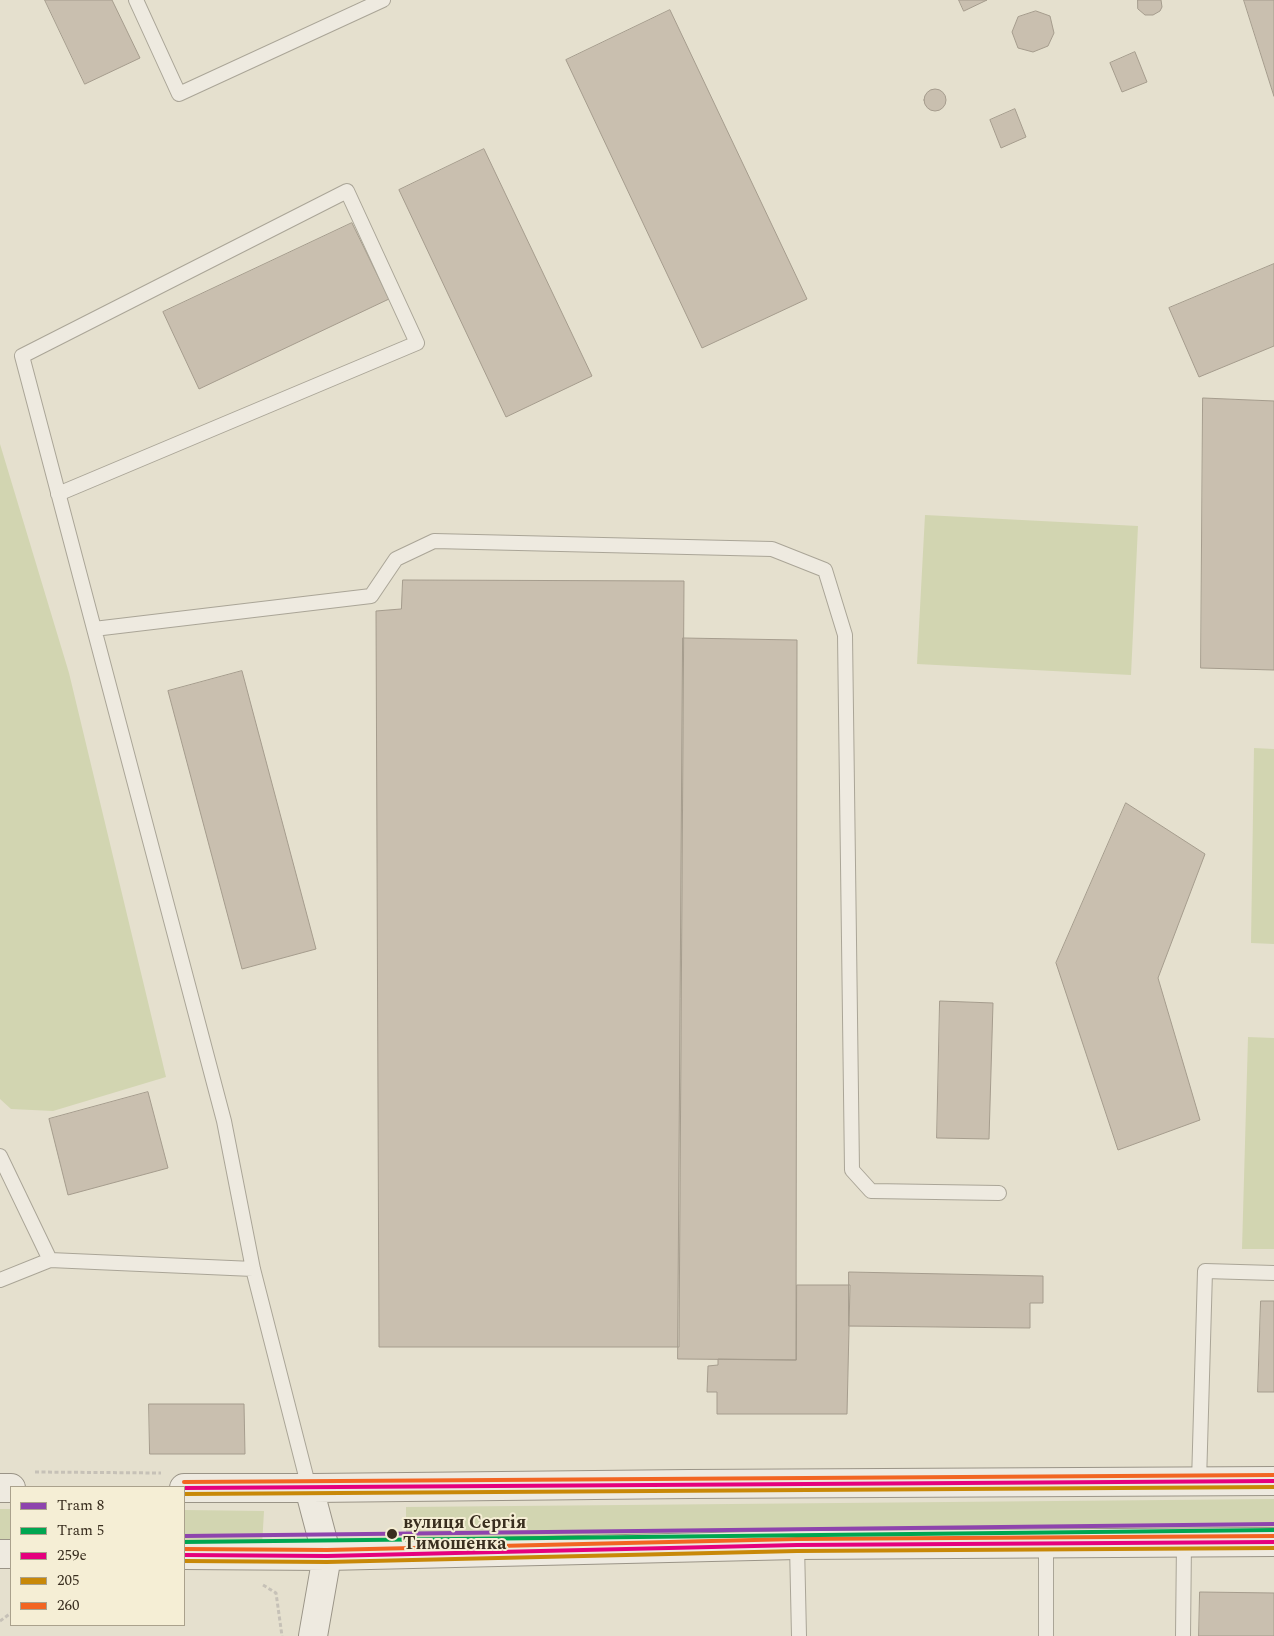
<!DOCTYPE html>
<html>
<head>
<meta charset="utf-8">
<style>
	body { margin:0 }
	#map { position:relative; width:1274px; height:1636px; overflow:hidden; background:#e5e0ce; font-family:Spectral,serif }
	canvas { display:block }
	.legend { position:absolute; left:10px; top:1486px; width:175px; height:140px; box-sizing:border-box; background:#f5eed5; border:1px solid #aaa18c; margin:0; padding:6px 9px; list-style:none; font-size:15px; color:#392e1f }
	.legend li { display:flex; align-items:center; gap:10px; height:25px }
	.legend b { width:25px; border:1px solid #aaa18c }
</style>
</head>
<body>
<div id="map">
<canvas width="1274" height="1636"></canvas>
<ul class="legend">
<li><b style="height:6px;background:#8e44ad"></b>Tram 8</li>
<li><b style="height:6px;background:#00a651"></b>Tram 5</li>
<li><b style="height:6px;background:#e5007d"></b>259е</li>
<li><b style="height:6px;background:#c88808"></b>205</li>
<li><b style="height:6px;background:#f26522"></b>260</li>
</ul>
</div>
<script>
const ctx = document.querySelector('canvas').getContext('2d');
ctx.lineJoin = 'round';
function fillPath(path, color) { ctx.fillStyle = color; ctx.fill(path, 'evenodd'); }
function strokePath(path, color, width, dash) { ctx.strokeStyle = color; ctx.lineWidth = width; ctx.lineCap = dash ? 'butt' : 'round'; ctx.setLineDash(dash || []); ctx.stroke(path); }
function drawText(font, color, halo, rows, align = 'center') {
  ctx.font = font + ' Spectral,serif'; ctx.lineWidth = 4; ctx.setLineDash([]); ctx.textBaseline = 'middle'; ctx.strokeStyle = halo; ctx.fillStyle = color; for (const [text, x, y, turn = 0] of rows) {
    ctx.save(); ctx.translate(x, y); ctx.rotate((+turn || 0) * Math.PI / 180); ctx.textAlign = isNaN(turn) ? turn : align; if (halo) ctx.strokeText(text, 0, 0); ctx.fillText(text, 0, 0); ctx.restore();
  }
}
const green = new Path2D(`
	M0,444L69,673L166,1077L53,1111L11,1109L0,1099Z
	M925,515L1138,526L1131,675L917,664Z
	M1254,748L1274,749V944L1251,943Z
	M1248,1037L1274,1038V1249H1242Z
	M1274,1499V1535L406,1545V1507Z
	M0,1509H11V1544H0Z
	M184,1510L264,1511L262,1546L184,1545Z`);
const building = new Path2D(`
	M45,0H112L140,58L85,84Z
	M959,0H987L964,11Z
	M1138,0H1161L1162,7L1160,11L1153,15H1145L1138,9Z
	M1244,0H1274V96Z
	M670,10L807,299L702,348L566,60Z
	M1036,11L1050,16L1054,33L1048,46L1033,52L1018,48L1012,32L1018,17Z
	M1135,52L1147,82L1122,92L1110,63Z
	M924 100a11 11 0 1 1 22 0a11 11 0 1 1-22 0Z
	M1015,109L1026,137L1001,148L990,120Z
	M484,149L592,376L506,417L399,190Z
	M352,223L389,299L199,389L163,312Z
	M1274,264V346L1199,377L1169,308Z
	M1203,398L1274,401V670L1201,668Z
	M403,580L684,581L679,1347H379L376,611L401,609Z
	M683,638L797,640L796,1360L678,1359Z
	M242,671L316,949L242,969L168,691Z
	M1126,803L1205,854L1158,978L1200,1120L1118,1150L1056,963Z
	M940,1001L993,1003L989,1139L937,1138Z
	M148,1092L168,1168L68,1195L49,1119Z
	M849,1272L1043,1276V1303H1030V1328L849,1326Z
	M797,1285H850L847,1414H717V1392H707L708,1366L718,1365V1359L796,1360Z
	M1261,1301H1274V1392H1258Z
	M149,1404H244L245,1454H150Z
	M1200,1592L1274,1593V1636H1199Z`);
const path = new Path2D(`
	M35,1472L161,1473
	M263,1585L276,1593L282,1636
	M0,1621L11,1613`);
const lane = new Path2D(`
	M136,0L179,94L383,0
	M58,494L417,343L347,191L22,356L224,1121L253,1269L309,1488
	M94,629L371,596L396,559L434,541L772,549L825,570L845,635L852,1170L871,1191L999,1193
	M0,1156L50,1260
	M0,1280L50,1260L253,1269
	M1199,1482L1205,1271L1274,1273
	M797,1545L799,1636
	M1046,1636V1543
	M1183,1636L1184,1542`);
const secondary = new Path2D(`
	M0,1488H11
	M184,1488H313L689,1484L1274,1481
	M309,1488L327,1556L313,1636
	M0,1554H11
	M184,1555L327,1556L797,1545L1274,1542`);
const bus1 = new Path2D(`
	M184,1488L1274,1481
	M184,1555L327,1556L797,1545L1274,1542`);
const bus2 = new Path2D(`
	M184,1494L1274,1487
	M184,1561L327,1562L797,1551L1274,1548`);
const bus3 = new Path2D(`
	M184,1482L1274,1475
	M184,1549L327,1550L797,1539L1274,1536`);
const tram1 = new Path2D(`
	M184,1536L1274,1524`);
const tram2 = new Path2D(`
	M184,1542L1274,1530`);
const markers = [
	[392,1534,6,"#392e1f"]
];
const stopNames = [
	["вулиця Сергія",403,1524],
	["Тимошенка",403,1545]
];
fillPath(green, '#d2d5b1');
fillPath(building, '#c9bfaf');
strokePath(building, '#a59c8d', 1);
strokePath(lane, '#aaa597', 16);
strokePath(secondary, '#9a9487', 30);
strokePath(path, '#c6c1b7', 3, [4, 2.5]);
strokePath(lane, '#eeeae0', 14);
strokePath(secondary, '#eeeae0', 28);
strokePath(bus1, '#e5007d', 4);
strokePath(bus2, '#c88808', 4);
strokePath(bus3, '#f26522', 4);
strokePath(tram1, '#8e44ad', 4);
strokePath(tram2, '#00a651', 4);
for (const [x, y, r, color] of markers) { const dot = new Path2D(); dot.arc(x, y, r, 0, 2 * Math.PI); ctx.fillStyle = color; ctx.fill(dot); strokePath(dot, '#f5eed5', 2); }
drawText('bold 18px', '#392e1f', '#f5eed5', stopNames, 'left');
</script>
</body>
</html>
